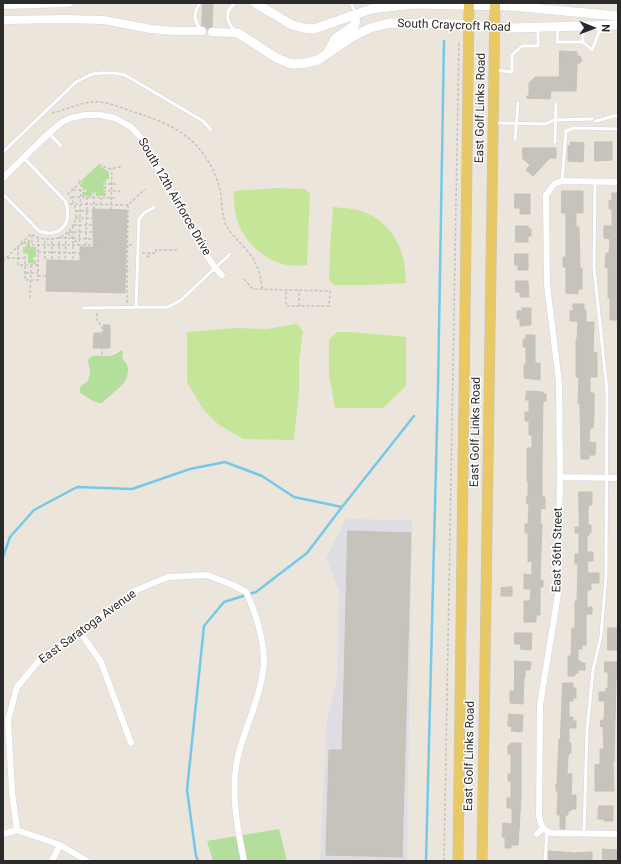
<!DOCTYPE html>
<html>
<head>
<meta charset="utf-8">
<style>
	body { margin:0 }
	#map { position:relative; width:621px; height:864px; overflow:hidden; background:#ebe5dc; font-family:Roboto,sans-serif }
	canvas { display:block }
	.frame { position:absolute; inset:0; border:4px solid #2a2a2a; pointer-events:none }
	.north { position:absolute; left:573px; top:8px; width:40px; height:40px; -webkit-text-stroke:3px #fff; paint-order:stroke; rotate:91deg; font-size:11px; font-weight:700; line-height:16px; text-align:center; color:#2a2a2a }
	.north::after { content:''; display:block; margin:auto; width:14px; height:18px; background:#2a2a2a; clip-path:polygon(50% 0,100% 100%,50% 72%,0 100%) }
</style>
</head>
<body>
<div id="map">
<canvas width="621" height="864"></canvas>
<div class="frame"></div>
<div class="north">N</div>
</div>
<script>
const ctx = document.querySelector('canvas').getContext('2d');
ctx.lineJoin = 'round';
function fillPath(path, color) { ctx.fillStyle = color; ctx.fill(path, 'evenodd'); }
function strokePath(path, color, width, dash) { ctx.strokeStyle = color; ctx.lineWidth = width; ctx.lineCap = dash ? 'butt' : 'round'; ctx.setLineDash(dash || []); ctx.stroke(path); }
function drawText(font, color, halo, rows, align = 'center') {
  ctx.font = font + ' Roboto,sans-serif'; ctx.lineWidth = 3; ctx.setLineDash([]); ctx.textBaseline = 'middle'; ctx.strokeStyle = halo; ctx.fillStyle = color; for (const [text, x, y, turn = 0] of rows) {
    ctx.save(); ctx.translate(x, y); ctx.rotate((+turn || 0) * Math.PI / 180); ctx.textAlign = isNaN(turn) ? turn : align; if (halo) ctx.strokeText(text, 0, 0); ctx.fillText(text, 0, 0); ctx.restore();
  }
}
const industrial = new Path2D(`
	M346,519L412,520L407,861H321L320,858L327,719L337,680L339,590L326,558Z`);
const green = new Path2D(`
	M98,165L109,172V179H106V182H103V186H106V189H103V192L106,193V196H96V192H92V196H82V192H86V189H82V180Z
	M28,240H30V247H36V257H33V260L36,261V264L28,263V254L23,253V247H26Z
	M121,350L123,352L122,358L127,364L128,370L127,377L124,383L102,403C92,403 89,397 80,393C79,385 83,385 88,381C89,378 90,373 90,370C89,363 85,360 93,356C104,355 112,359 121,350Z
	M279,829L287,861H213L207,841Z`);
const pitch = new Path2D(`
	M277,188L305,189L310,194L307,265C298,266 290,266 282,264C263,258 244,241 238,222C234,211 234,202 234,191Z
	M333,207C342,208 352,208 361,211C393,222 406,251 406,283L366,285H334L329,280L330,248Z
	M297,324L303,331L299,361V391L294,440L243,439L218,424L203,409L187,382V332L235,328L267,329Z
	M337,332H352L406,337V386L383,408H335L329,374V340Z`);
const stream = new Path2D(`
	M3,557L10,537L34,510L77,487L132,489L190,469L225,462L262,476L294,497L342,507L414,416
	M198,861L196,856L187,790L204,626L224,602L256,592L307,553L342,507
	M426,861L438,387L444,41`);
const building = new Path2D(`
	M203,3H213L212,27L207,30L205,26H202Z
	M560,51L577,52V56H580L582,60L580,63H577L576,91H551L550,99L526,98L529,94V83L535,77H559Z
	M571,142L584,143L583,162L568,161V146H570Z
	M595,142H612V160L595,161Z
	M523,148H556V158H550L533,176L526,170L530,165L523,159Z
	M562,191H583V213H576V227H579L580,268H582V289H578V294L566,293V267H563V257H566V213H562Z
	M612,193H618V320H610V298H608V268L605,267L606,253H609L610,239L604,238V226H612V209H609V201L612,200Z
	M515,194H530V214H520V208H515Z
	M93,209L127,210L125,293L46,291L47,260L80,261V247H93Z
	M516,226H528V229H531V236H528V242H516Z
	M515,254H528V270H518V265H515Z
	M516,281H528L529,297H520V292H516Z
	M573,304H584V310H586V322H594L593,352L597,353V377H590V393H594V415L593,428H590L589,442L596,443L595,455H589V459H581L580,404H578L579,377H576V339H577L578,321H570V311H573Z
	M522,308H531V325L520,326V319H517V311H522Z
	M104,325H110V348H93L94,333H103Z
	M526,335H535V363H540V380L524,378V365H526V347H523V339H526Z
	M527,391L543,392V394H546V401H543L542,462V497H545V509L541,508L540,524H542L540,580H543V587H540V615H536V622H524V601H530L531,589H524V574L532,575V561L528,562V533H525V524H528L529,504L526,503L527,496H528V481H527V448H532V435H529V421H525V412H529V400H526Z
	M579,492H592V505H589L588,509V525H591V533L589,532V536H587V552H593V561H587L588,573H599V583H591V590H587V607H592V614H586V645H582V649H578V661H581V663H585V670H578V673H575V676H568V656H571L572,628H575V601H577L578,564H575V554H579V533H575V527H579Z
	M348,531L411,533L402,857L326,855L329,750H342Z
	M512,587V596H501V588Z
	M608,628H618V650H608Z
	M515,633H532L531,650L520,649L521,644H515Z
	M515,661L531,662L530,670H525V677H524L523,704L510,703V691H514Z
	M605,662H618V678H616L614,762H613L614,791H595V765L600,764V749H604L603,727L600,726L601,720H604L605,701H599V692H606V688H608V672H605Z
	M563,683H573V688H576V698H573V701H569V717H573V721H576V728H569V743H571V753H569L568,757L567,774H572L571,795H576V809H571V811H568V815H565V829H560V815H557L558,791H556V784H557L559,739H560Z
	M509,714L523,715L522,732L511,731L512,727L508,726Z
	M511,743H521V799L518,845H511V848H505V837H502L503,823L512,824V808H507V798H511V781H508V774H511V754H508V745H511Z
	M599,806H613V821H604V819H598Z
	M603,849L618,850V861H603Z
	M549,851L575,853L592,852V861H549Z`);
const path = new Path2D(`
	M52,113C66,110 79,103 93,102C105,101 117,106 128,110C163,121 193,132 211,166C216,175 219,185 221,195C222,205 222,215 226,225C230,234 237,239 243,246C255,258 261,272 262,289
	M99,164C106,170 114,169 122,166
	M103,184H117
	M73,190H85
	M103,191H120
	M72,197L116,198
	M70,204L128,205L145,189
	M101,205V198
	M94,209V192
	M111,210L112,169
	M76,211H92
	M76,218H92
	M69,232H92
	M68,233L79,245H103
	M32,235V245H79L81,182L78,180
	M20,244H25V239
	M86,245L87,197
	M119,245H133
	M18,247V265H38
	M38,252L80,253
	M142,253H156V250H179
	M25,256V280H38V238
	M146,256L149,257L150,253
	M7,258H25
	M45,259V239
	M52,259V239
	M59,259V238L92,239
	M65,259L66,235
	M73,259V225H92
	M3,261L31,234C60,252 91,221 68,194L81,182
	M125,270H131
	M26,273H38
	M38,276H46
	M244,279L253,289L330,291L329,306H286V290
	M30,298L31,265
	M127,303L128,205
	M299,306V290
	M97,313V320L102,327V356
	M444,861L459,41`);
const service = new Path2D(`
	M200,3C193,13 194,21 201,30
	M235,3C224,12 226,23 236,31
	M351,3L355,12
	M558,28L557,42H583
	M583,28V42L592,50L601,27
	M495,70L512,72V55L522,46H538V28
	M596,121L618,115
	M495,123L546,124L554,120L592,119
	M49,133L61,146
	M515,140L518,103
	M555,142L556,104
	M3,152L76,82L92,74L102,73H114L125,75L203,121L211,130
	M562,181L566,131L574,128L618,129
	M3,194L39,231C61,240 74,220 65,201L24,158
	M136,307L139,219L144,213L154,207
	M84,308L168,307L181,300L230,254
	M584,833L587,731L593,670L601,636L606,576L607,390L594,268L595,182
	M545,861L547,831`);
const minor = new Path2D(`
	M3,178L49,133L62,122L71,118L85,115H100L115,118L131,127L141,138L204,251L215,268L222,275
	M618,182L562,181L554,184L546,195L547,285L559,382L560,477L558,594L540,705L539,815C540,823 542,830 551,833L618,834
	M560,477L618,478
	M80,632L101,662L131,743
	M17,830L12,792L8,720L17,687L42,657L80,632L134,591L168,577L207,575L233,585L246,592C256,612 267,649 263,671C262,683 258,695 254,707C249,723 242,739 238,756C230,791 237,826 244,861
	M3,834L17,830L60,845L87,861
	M537,834L543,828
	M52,861L60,845`);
const tertiary = new Path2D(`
	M3,5L69,3
	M3,20L65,19L104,20L151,29L174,31H202
	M212,32L238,33`);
const secondary = new Path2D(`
	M255,3L292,25L303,28L314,29L371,9L413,4L511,6L618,16
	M238,33L275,57L288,63L295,64L305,63L318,60L350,38L370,28L390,23L453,24L511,28L618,25
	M328,52L336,38L355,25L356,14`);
const primary = new Path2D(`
	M458,861L469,3
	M482,861L495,3`);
const streetNames = [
	["South Craycroft Road",454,26,2],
	["East Golf Links Road",481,108,-89],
	["South 12th Airforce Drive",174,197,60],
	["East Golf Links Road",476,432,-89],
	["East 36th Street",558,550,-89],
	["East Saratoga Avenue",88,627,-36],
	["East Golf Links Road",470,756,-89]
];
fillPath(industrial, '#dfdde4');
fillPath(green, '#b3de9c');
fillPath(pitch, '#c5e598');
strokePath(stream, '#75c9e7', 2.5);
fillPath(building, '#c6c2bc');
strokePath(building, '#c6c0b6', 1);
strokePath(service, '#d2d5e2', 4);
strokePath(minor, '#d2d5e2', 7);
strokePath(tertiary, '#d2d5e2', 9);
strokePath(secondary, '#d2d5e2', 10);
strokePath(primary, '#c3c3c3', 11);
strokePath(path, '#c3c3c3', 1.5, [3, 2]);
strokePath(service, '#fff', 3);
strokePath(minor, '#fff', 6);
strokePath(tertiary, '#fff', 8);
strokePath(secondary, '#fff', 9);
strokePath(primary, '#e8c965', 10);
drawText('12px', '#2a2a2a', '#fff', streetNames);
</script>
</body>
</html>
